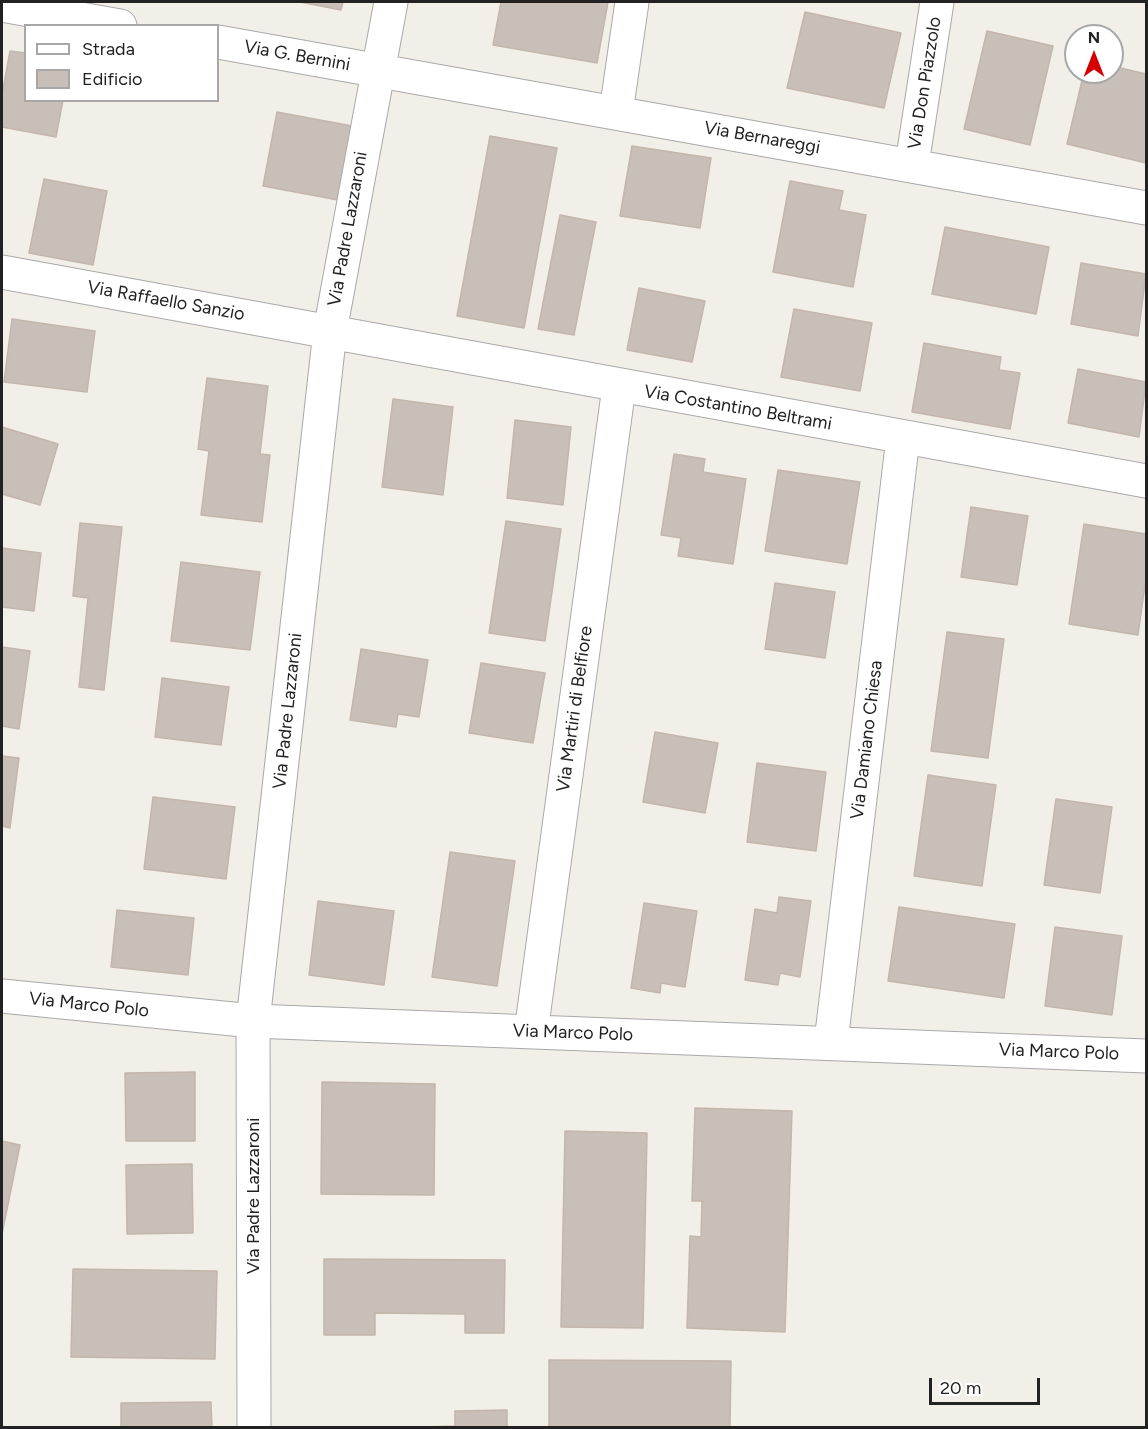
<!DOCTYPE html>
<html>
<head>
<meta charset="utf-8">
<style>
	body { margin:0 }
	#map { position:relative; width:1148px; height:1429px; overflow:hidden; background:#f2efe9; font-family:Figtree,sans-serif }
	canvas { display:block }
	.frame { position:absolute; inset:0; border:3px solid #222; pointer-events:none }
	.legend { position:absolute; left:24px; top:24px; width:195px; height:78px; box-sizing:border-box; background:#fff; border:2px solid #a7a7a7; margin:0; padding:8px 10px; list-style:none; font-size:18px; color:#222 }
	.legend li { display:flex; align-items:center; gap:12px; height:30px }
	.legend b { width:30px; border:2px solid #a7a7a7 }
	.north { position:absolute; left:1064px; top:24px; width:60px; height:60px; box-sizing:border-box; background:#fff; border:2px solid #a7a7a7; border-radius:50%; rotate:0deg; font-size:16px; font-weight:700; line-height:24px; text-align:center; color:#222 }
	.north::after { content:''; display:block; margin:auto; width:21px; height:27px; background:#d40000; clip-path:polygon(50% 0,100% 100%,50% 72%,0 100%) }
	.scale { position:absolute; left:929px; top:1378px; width:111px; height:27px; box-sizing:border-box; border:3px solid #222; border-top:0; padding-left:8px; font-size:18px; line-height:21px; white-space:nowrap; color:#222; -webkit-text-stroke:4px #fff; paint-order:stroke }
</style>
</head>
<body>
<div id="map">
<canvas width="1148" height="1429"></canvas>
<div class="frame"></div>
<ul class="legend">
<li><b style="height:8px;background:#fff"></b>Strada</li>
<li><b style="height:16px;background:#c7bfb8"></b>Edificio</li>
</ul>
<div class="north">N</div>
<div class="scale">20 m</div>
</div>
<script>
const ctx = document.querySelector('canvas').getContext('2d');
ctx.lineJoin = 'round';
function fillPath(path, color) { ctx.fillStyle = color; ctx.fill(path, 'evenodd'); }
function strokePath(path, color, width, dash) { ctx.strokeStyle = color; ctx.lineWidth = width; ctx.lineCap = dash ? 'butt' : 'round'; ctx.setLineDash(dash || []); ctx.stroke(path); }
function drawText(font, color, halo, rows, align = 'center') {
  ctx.font = font + ' Figtree,sans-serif'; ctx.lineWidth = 6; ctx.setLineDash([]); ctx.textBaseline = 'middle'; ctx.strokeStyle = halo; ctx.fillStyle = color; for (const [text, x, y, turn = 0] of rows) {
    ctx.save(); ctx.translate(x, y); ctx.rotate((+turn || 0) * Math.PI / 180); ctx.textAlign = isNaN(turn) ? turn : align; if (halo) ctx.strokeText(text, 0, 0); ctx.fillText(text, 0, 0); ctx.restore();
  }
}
const building = new Path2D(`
	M300,2H343L341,10Z
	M501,2H608L597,63L493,45Z
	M805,12L901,33L884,108L787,88Z
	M987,31L1053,46L1030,145L964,129Z
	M10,51L26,53V100H63L56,137L2,127V95Z
	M1112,66L1146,74V163L1067,144L1084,72H1112Z
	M277,112L352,126L338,200L263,186Z
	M490,136L557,148L524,328L457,316Z
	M632,146L711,158L700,228L620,216Z
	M44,179L107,191L93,265L29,253Z
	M790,181L843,191L839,210L866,215L853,287L773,272Z
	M560,215L596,222L574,335L538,329Z
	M945,227L1049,247L1036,314L932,294Z
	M1081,263L1146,274L1138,336L1071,324Z
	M639,288L705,301L692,362L627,350Z
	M794,309L872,323L860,391L781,377Z
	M12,319L95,331L87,392L4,382Z
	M924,343L1001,357L999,370L1020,373L1010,429L912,412Z
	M1078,369L1146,382L1139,437L1068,423Z
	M207,378L268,386L260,454L270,455L262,522L201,515L209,451L198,449Z
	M393,399L453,407L443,495L382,487Z
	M515,420L571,427L563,505L507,498Z
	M2,427L58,444L40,505L2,494Z
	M674,454L705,459L703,472L746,479L733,564L678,556L681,538L661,535Z
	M778,470L860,482L847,564L765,551Z
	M971,507L1028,516L1017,585L961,577Z
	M506,521L561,529L545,641L489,633Z
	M80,523L122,527L104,690L79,687L88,598L73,596Z
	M1084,524L1146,534V578L1138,635L1069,624Z
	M2,548L41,553L34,611L2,607Z
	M181,562L260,572L250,650L171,641Z
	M775,583L835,592L825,658L765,649Z
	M947,632L1004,639L988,758L931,751Z
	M2,647L30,651L19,729L2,726Z
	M361,649L428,660L419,717L398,714L396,727L350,720Z
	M481,663L545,673L533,743L469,733Z
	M162,678L229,687L221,745L155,737Z
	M655,732L718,743L705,813L643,802Z
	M2,756L19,758L10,828L2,826Z
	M757,763L826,772L816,851L747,842Z
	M928,775L996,785L982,886L914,876Z
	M153,797L235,807L226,879L144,869Z
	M1056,799L1112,807L1100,893L1044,885Z
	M450,852L515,861L497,986L432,977Z
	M779,897L811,901L800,977L780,973L778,985L745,980L755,909L777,913Z
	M318,901L394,911L384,985L309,975Z
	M644,903L697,911L685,987L661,983L660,993L631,988Z
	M899,907L1015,924L1004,998L888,981Z
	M117,910L194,918L188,975L111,967Z
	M1055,927L1122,936L1112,1015L1045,1006Z
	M195,1072V1141H126L125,1073Z
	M322,1082L435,1084L434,1195L321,1194Z
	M695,1108L792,1111L785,1332L687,1328L690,1236L701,1237L702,1201H692Z
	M565,1131L647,1133L643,1328L561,1327Z
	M2,1141L20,1145L2,1234Z
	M192,1164L193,1233L127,1234L126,1165Z
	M324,1259L505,1260L504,1333H465V1314L375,1313V1335H324Z
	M73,1269L217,1271L215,1359L71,1357Z
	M549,1360L731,1361L730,1428H549Z
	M211,1402L212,1428H121V1403Z
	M507,1410V1428H395L455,1426V1411Z`);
const minor = new Path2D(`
	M2,5L120,26
	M218,42L1146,208
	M616,112L632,2
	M912,164L937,2
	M2,272L1146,481
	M2,996L253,1021L1146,1056
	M531,1032L619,387
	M831,1042L903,438
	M254,1428L253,1021L330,331L391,2`);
const streetNames = [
	["Via G. Bernini",297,56,10],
	["Via Don Piazzolo",925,83,-81],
	["Via Bernareggi",762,138,10],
	["Via Padre Lazzaroni",348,229,-80],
	["Via Raffaello Sanzio",166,301,10],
	["Via Costantino Beltrami",738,408,10],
	["Via Martiri di Belfiore",575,709,-82],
	["Via Padre Lazzaroni",288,711,-84],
	["Via Damiano Chiesa",867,740,-83],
	["Via Marco Polo",89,1005,6],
	["Via Marco Polo",573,1033,2],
	["Via Marco Polo",1059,1052,2],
	["Via Padre Lazzaroni",254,1196,-90]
];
fillPath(building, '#c7bfb8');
strokePath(building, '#c4b6ab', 1.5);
strokePath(minor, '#a9a9a9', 35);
strokePath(minor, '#fff', 33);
drawText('18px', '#222', '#fff', streetNames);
</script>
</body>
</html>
